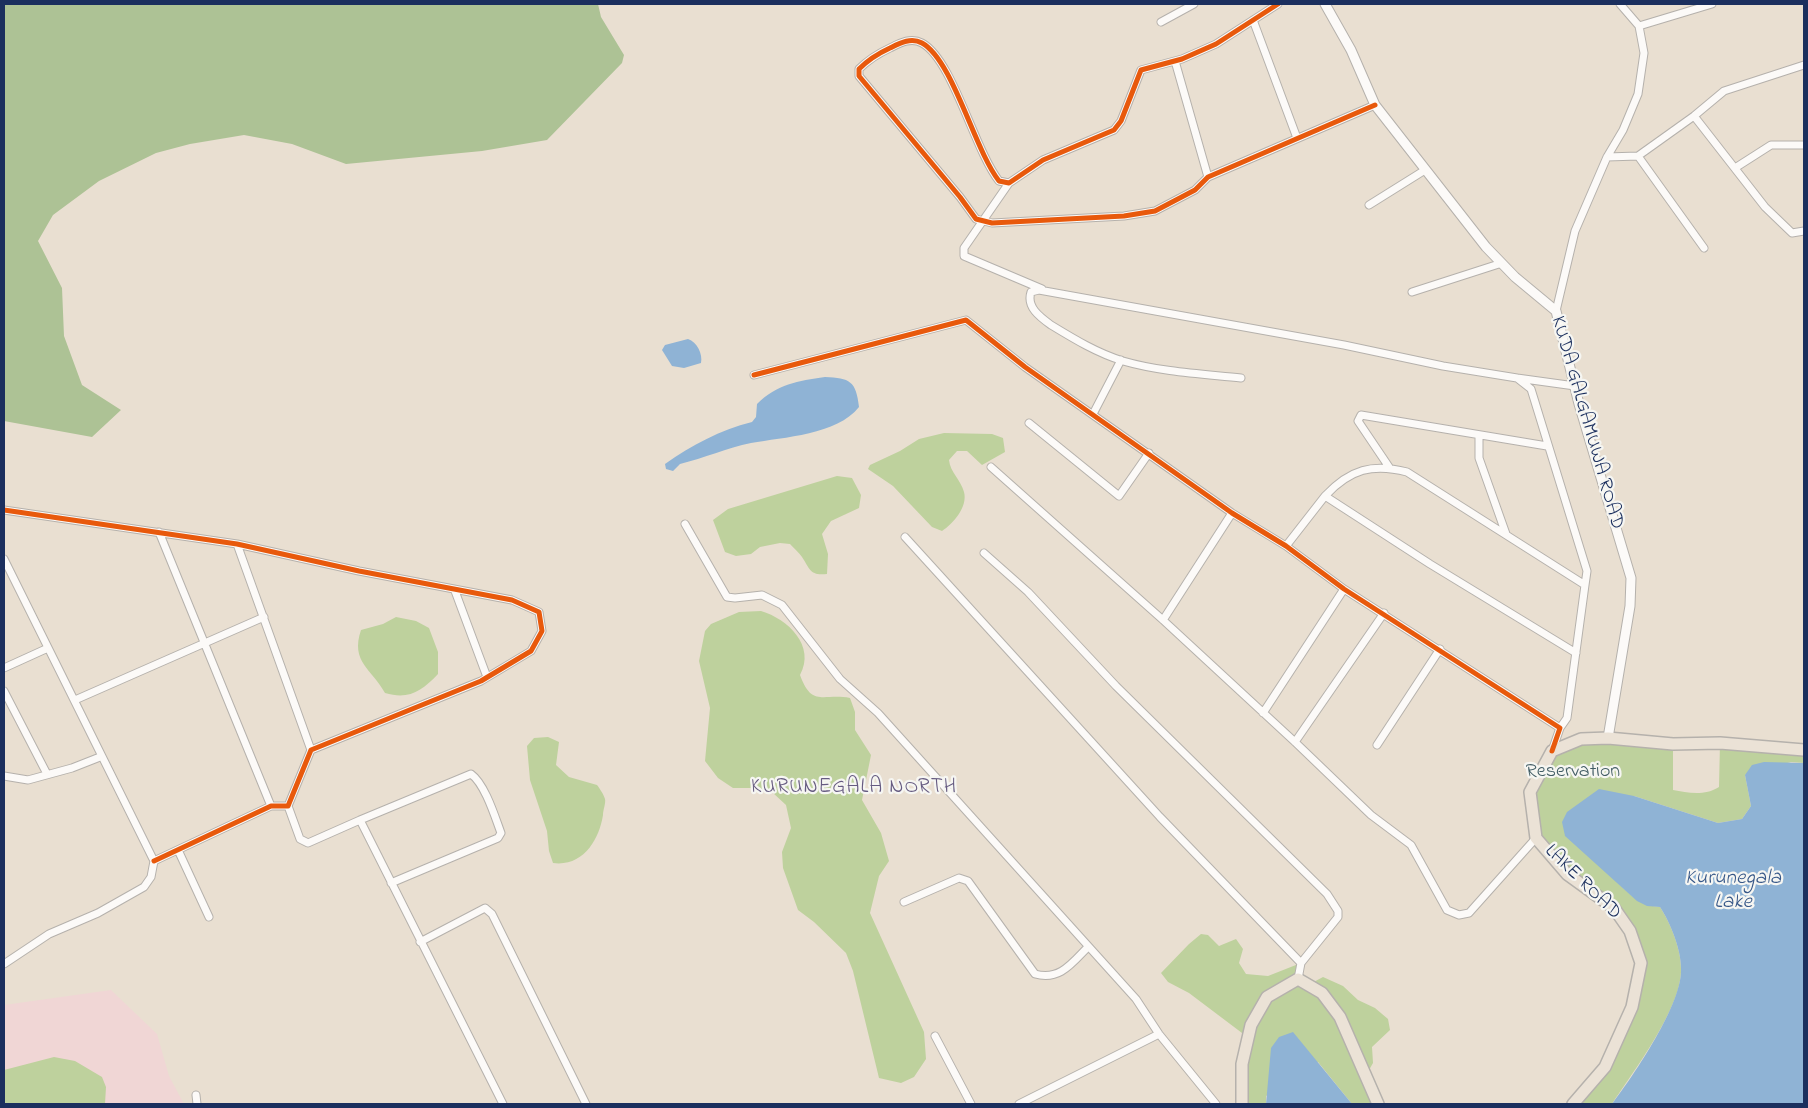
<!DOCTYPE html>
<html>
<head>
<meta charset="utf-8">
<style>
	body { margin:0 }
	#map { position:relative; width:1808px; height:1108px; overflow:hidden; background:#e9dfd1; font-family:"Indie Flower",sans-serif }
	canvas { display:block }
	.frame { position:absolute; inset:0; border:5px solid #1b2f5e; pointer-events:none }
</style>
</head>
<body>
<div id="map">
<canvas width="1808" height="1108"></canvas>
<div class="frame"></div>
</div>
<script>
const ctx = document.querySelector('canvas').getContext('2d');
ctx.lineJoin = 'round';
function fillPath(path, color) { ctx.fillStyle = color; ctx.fill(path, 'evenodd'); }
function strokePath(path, color, width, dash) { ctx.strokeStyle = color; ctx.lineWidth = width; ctx.lineCap = dash ? 'butt' : 'round'; ctx.setLineDash(dash || []); ctx.stroke(path); }
function drawText(font, color, halo, rows, align = 'center') {
  ctx.font = font + ' "Indie Flower",sans-serif'; ctx.lineWidth = 4.5; ctx.setLineDash([]); ctx.textBaseline = 'middle'; ctx.strokeStyle = halo; ctx.fillStyle = color; for (const [text, x, y, turn = 0] of rows) {
    ctx.save(); ctx.translate(x, y); ctx.rotate((+turn || 0) * Math.PI / 180); ctx.textAlign = isNaN(turn) ? turn : align; if (halo) ctx.strokeText(text, 0, 0); ctx.fillText(text, 0, 0); ctx.restore();
  }
}
const built = new Path2D(`
	M111,990L157,1034L169,1076L184,1104H4V1005Z`);
const green = new Path2D(`
	M944,433L992,434L1003,438L1005,452L982,465L967,451H957L949,460C950,472 961,480 964,492C968,507 953,524 942,531L932,527L893,486L868,469L870,465L900,451L919,439Z
	M837,476L852,478L861,495L859,508L831,521L822,534L828,554L827,574C810,576 810,569 802,557C799,553 794,548 790,544L780,543L760,547L751,554L736,556L725,552L713,520L728,509Z
	M761,611C788,619 816,646 800,675C812,708 823,693 850,698L855,712V730L871,755L862,800L881,833L889,861L879,876L870,913L924,1032L926,1059L914,1077L901,1083L879,1078L853,971L846,953L814,922L798,910L783,868L782,852L791,828L786,805L772,792L755,788H733L718,778L705,761L710,708L699,661L705,631L711,624L739,612Z
	M396,617L416,621L429,628L438,652V674C422,691 409,700 385,693C372,669 350,662 361,630L383,624Z
	M548,737L559,742L556,765L569,777L597,785C600,789 604,795 605,799C606,803 603,810 603,815C599,840 583,867 553,863L549,851L547,831L530,780L527,746L534,738Z
	M1581,739L1673,744V790C1688,793 1705,796 1719,787L1720,743L1804,750V763L1791,762L1745,775L1751,806L1742,819L1718,823L1634,796L1613,878C1628,892 1638,905 1660,907C1670,922 1681,949 1681,968C1683,1006 1633,1072 1612,1104H1573L1605,1067L1632,1007L1641,963L1614,908L1567,874L1536,838L1530,792L1552,751Z
	M1201,934L1208,935L1219,946L1236,939L1243,949L1239,963L1246,974L1268,976L1301,963L1299,979L1310,984L1323,977L1343,986L1358,1000L1375,1008L1388,1019L1390,1030L1372,1047L1373,1063L1365,1077L1378,1104H1352L1318,1062L1266,1096V1104H1242L1246,1036L1189,993L1168,982L1161,973L1189,944Z
	M54,1057L75,1061L102,1077L106,1087L105,1104H4V1070Z`);
const forest = new Path2D(`
	M4,4H598L601,17L624,55L622,63L547,140L482,151L346,164L292,144L244,135L190,144L156,153L99,181L53,215L38,241L62,288L64,336L82,385L121,410L92,437L4,421Z`);
const water = new Path2D(`
	M688,339C697,342 703,354 701,363L684,368L672,366L662,350L665,345Z
	M825,377C850,378 856,381 859,407C837,435 784,437 751,443C727,448 704,458 680,464L673,471L666,469L665,464C692,445 720,430 752,422L756,417L757,404C777,384 798,381 825,377Z
	M1764,762L1804,763V1104H1612C1634,1075 1683,1003 1681,968C1681,949 1670,922 1660,907L1647,906L1637,901L1565,836L1562,822L1567,812L1599,789L1634,796L1718,823L1742,819L1751,806L1745,775L1752,765Z
	M1293,1032L1352,1104H1266L1271,1048L1279,1037Z`);
const minor = new Path2D(`
	M1278,4L1216,44L1182,59L1141,70L1121,121L1114,130L1043,160L1009,183L999,181C974,149 953,60 922,43C911,37 900,43 890,48C877,54 869,59 859,69V76L960,197L976,219L992,223L1124,216L1155,211L1195,190L1208,177L1375,105
	M1253,20L1297,138
	M1161,22L1194,4
	M1639,26L1712,4
	M1175,61L1208,177
	M1694,116L1765,207L1792,233L1804,231
	M1638,156L1704,248
	M1607,157L1638,156L1694,116L1724,91L1804,65
	M1735,168L1771,145H1804
	M1009,183L964,248V256L1042,289
	M1369,205L1425,170
	M1412,292L1502,263
	M1556,311L1575,231L1607,157L1623,130L1638,94L1644,53L1639,26L1620,4
	M754,375L966,320L1025,367L1232,513L1286,546L1344,589L1560,728L1552,751
	M1241,378C1203,374 1161,372 1123,361C1097,353 1074,339 1051,325C1040,317 1026,307 1031,292L1039,290L1344,345L1443,366L1517,378L1531,389L1587,571L1585,585
	M1517,378L1575,386
	M1093,414L1121,360
	M1029,423L1119,496L1149,453
	M1479,435V458L1506,534
	M991,467L1163,620L1295,742L1371,815L1411,845L1447,910L1459,915L1469,913L1536,838
	M1389,467L1358,421L1361,415L1547,446
	M1325,496C1350,469 1373,463 1407,472L1585,585L1567,718L1560,728
	M4,510L237,544L359,571L512,600L539,612L542,631L531,651L481,681L311,750L288,806H271L154,861
	M685,524L727,597L735,598L762,595L782,605L840,679L878,713L1136,999L1159,1034L1216,1104
	M159,532L271,806
	M905,537L1160,817L1301,963L1298,979
	M237,544L311,750
	M1286,546L1325,496L1430,564L1576,653
	M984,553L1028,592L1116,686L1327,894L1338,911V917L1301,963
	M4,559L154,861L151,877L144,887L98,913L49,934L4,964
	M455,591L487,677
	M1163,620L1232,513
	M4,668L48,648
	M4,691L47,774
	M75,700L264,617
	M1263,713L1344,589
	M1295,742L1384,613
	M1377,745L1440,649
	M4,776L28,780L72,768L100,757
	M288,806L300,839L308,843L360,820L503,1104
	M360,820L471,774C485,784 495,817 501,833L498,838L391,883
	M178,850L209,917
	M904,902L959,878L968,881L1035,974C1060,981 1072,963 1088,947
	M420,942L485,908L492,914L586,1104
	M935,1036L971,1104
	M196,1095L197,1104
	M1019,1104L1159,1034`);
const tertiary = new Path2D(`
	M1325,4L1351,50L1375,105L1486,247L1515,277L1556,311L1579,404L1631,578L1630,606L1608,738`);
const primary = new Path2D(`
	M1242,1104V1064L1251,1025L1267,997L1298,979L1322,993L1340,1017L1378,1104
	M1573,1104L1605,1067L1632,1007L1641,963L1630,931L1614,908L1567,874L1536,838L1530,792L1552,751L1581,739L1608,738L1673,744L1720,743L1804,750`);
const cycleway = new Path2D(`
	M1278,4L1216,44L1182,59L1141,70L1121,121L1114,130L1043,160L1009,183L999,181C974,149 953,60 922,43C911,37 900,43 890,48C877,54 869,59 859,69V76L960,197L976,219L992,223L1124,216L1155,211L1195,190L1208,177L1375,105
	M754,375L966,320L1025,367L1232,513L1286,546L1344,589L1560,728L1552,751
	M4,510L237,544L359,571L512,600L539,612L542,631L531,651L481,681L311,750L288,806H271L154,861`);
const streetNames = [
	["KUDA GALGAMUWA ROAD",1586,423,74],
	["LAKE ROAD",1582,883,44]
];
const parkNames = [
	["Reservation",1573,773]
];
const neighbourhoodNames = [
	["KURUNEGALA NORTH",854,789]
];
const waterNames = [
	["Kurunegala",1733,880],
	["Lake",1733,904]
];
fillPath(built, '#f0d6d5');
fillPath(green, '#bed19d');
fillPath(forest, '#adc295');
fillPath(water, '#8fb3d5');
strokePath(minor, '#b5b1ac', 9);
strokePath(tertiary, '#b5b1ac', 11);
strokePath(primary, '#b5b1ac', 14);
strokePath(minor, '#fcfaf8', 7);
strokePath(tertiary, '#fcfaf8', 9);
strokePath(primary, '#ebe2d6', 11);
strokePath(cycleway, '#e8590c', 5);
drawText('20px', '#1b2f5e', '#f6f6f2', streetNames);
drawText('20px', '#415c64', '#f6f6f2', parkNames);
ctx.letterSpacing = '1px';
drawText('21px', '#665b81', '#f6f6f2', neighbourhoodNames);
ctx.letterSpacing = '0px';
drawText('italic 21px', '#365788', '#f6f6f2', waterNames);
</script>
</body>
</html>
